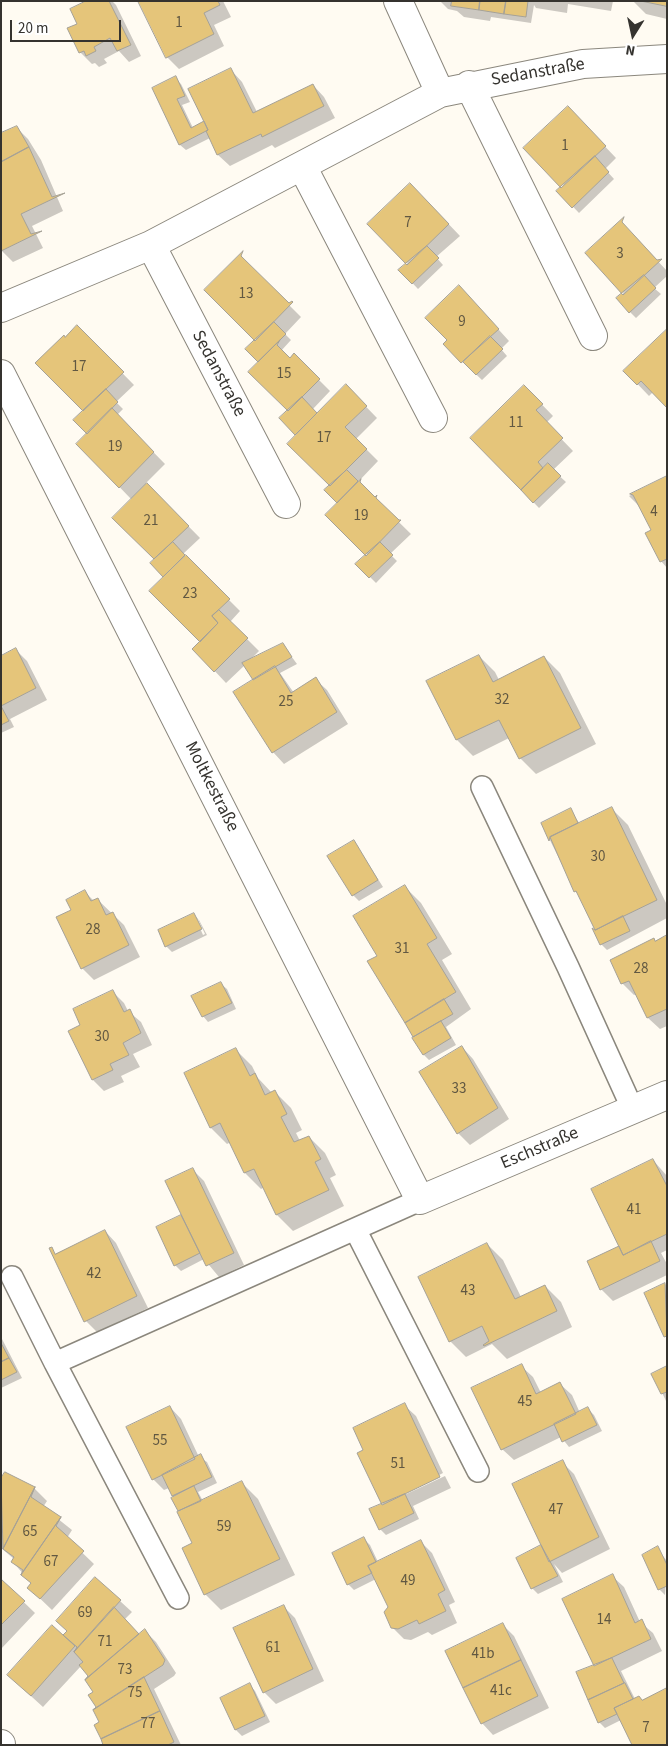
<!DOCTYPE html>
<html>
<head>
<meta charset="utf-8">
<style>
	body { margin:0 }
	#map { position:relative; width:668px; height:1746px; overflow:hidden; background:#fffbf2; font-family:"Source Sans 3",sans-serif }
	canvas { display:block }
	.frame { position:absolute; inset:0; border:2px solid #35332f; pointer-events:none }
	.north { position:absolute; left:608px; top:10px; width:50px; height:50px; -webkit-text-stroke:4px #fff; paint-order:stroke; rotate:190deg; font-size:14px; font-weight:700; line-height:20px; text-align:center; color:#35332f }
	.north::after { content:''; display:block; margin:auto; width:18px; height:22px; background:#35332f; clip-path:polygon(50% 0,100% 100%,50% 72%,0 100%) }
	.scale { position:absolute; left:10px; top:20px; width:111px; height:22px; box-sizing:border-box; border:2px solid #35332f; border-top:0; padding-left:6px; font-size:15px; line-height:18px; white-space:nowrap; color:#35332f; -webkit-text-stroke:4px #fff; paint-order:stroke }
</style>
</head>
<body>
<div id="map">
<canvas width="668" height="1746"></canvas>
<div class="frame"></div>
<div class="north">N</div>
<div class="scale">20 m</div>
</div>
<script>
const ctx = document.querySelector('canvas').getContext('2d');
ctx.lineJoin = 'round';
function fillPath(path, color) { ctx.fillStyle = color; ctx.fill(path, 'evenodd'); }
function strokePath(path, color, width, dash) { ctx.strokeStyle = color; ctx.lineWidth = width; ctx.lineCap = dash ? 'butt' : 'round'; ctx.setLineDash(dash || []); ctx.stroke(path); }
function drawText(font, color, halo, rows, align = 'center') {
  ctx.font = font + ' "Source Sans 3",sans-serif'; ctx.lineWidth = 5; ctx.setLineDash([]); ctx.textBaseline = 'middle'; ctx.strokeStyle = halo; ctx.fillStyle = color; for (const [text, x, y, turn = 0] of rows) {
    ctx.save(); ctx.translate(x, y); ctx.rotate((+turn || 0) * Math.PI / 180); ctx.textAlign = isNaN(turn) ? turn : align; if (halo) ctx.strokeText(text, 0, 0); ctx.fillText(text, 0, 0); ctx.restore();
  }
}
const shadow = new Path2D(`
	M89,1H112L116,5L141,56L129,62L119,51L104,59L107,63L99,67L95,63L92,64L80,52L79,24Z
	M140,1H223L231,17L214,25L224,46L179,69L167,57Z
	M440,1H613L611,11L568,4L567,13L536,8L534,5L531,23L491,17L490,21L464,17L457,11L448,9Z
	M633,1H667V19L646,14Z
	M231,70L242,82L257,112L313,85L324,97L335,118L275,148L272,145L230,166L218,155L210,138L186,150L180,145L154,89L175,78L181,84L190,102L182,105L193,128H209Z
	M579,119L616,158L605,169L614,179L579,213L558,191L563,187Z
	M17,128L28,139L41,160L63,211L32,226L43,248L13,262L1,250Z
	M422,196L460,236L436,257L443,265L418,289L400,270L407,264Z
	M632,233L667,271V276L654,288L661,294L636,318L630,312L623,294Z
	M240,256L301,317L285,334L291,340L281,351L290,359L294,355L330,391L312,410L317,415L346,386L377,418L356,439L378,461L358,482L411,534L390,554L397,561L376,583L357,564L367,555L339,503L325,490L330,485L297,435L281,418L289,411L260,362Z
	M470,298L509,341L501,349L507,356L482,380L444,344Z
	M77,327L134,385L116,402L123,409L117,415L165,464L146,483L200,538L183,554L240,611L230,622L259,651L249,661L283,645L297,664L280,673L294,693L315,679L327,690L348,724L284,764L273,752L255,680L245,665L226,683L194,649L201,642L165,577L152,563L156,559L114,518L132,500L78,444L88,434L65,338Z
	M665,332L653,392L649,396L625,371Z
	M524,386L553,416L546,423L573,451L553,470L566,482L539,508L471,438Z
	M667,477V568L661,561L652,530L639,506L629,496Z
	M16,650L27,661L47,700L10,719L14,727L1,733V658Z
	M479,656L495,672L499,680L544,657L560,673L596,744L536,774L520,758L509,738L473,756L457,740L428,682Z
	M612,809L628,825L667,905V918L607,950L602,945L580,896L575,891L542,824L570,810L580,824Z
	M354,841L383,887L359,901L353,895Z
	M405,887L421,903L452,954L442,960L471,1009L446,1027L456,1045L429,1060L424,1055L407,1024L378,957Z
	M85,892L94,901L97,899L124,925L140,957L94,980L82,968L73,910Z
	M193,914L199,920L207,935L172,952L166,946ZM196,919H198L205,934L203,935Z
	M667,936V1026L660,1029L648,1018L637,994L634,995L623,984L611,960Z
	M221,984L227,989L236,1009L208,1022L203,1016Z
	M113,992L124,1003L128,1011L141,1022L152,1045L133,1054L140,1067L121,1076L124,1082L104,1091L93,1080L70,1032L82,1026Z
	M462,1047L473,1059L509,1119L470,1145L458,1133L421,1072Z
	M236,1050L252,1066L258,1078L272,1093L275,1092L291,1108L302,1130L296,1133L300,1141L309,1137L325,1153L336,1175L330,1178L344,1206L293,1231L277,1215L265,1187L261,1189L245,1173L231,1142L227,1144L211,1128L186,1073Z
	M653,1160L667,1176V1250L661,1253L667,1264V1275L613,1301L601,1289L588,1262L620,1246Z
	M192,1169L204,1181L244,1265L219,1277L204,1259L181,1271L175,1265L181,1216L185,1220Z
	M105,1231L116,1243L148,1308L97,1332L86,1321Z
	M487,1244L503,1260L521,1297L545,1286L561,1302L572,1327L507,1359L492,1344L466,1357L450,1341Z
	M665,1284L667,1286V1338L665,1336Z
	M1,1337L22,1378L1,1388Z
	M521,1366L533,1377L541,1393L560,1384L572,1395L580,1413L588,1409L594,1415L602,1431L569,1447L561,1437L514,1460L502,1449Z
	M667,1368V1403L653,1374Z
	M404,1405L416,1416L443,1473L394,1498L400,1497L445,1476L451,1488L413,1506L419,1519L386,1535L380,1529L383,1504L365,1451Z
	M170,1407L181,1419L199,1457L207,1462L217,1483L198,1492L203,1501L242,1483L258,1499L295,1575L221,1610L205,1594L193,1544L169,1488L164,1490L153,1479Z
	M562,1462L574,1474L610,1549L562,1573L554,1564L563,1582L538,1594L532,1588Z
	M5,1474L35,1489L47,1501L43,1507L72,1530L67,1538L94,1564L52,1610L29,1588L32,1584L12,1561L14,1559L1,1548V1481Z
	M364,1539L370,1545L378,1562L421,1542L432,1553L455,1602L449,1605L457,1623L432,1635L428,1632L411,1640L404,1639L392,1627L389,1607L376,1579L354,1590L348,1584L333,1553Z
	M657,1548L667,1561L665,1595L659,1589Z
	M612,1576L624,1587L640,1622L653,1633L662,1651L621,1671L635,1699L639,1697L643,1701L621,1720L605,1728L599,1722L578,1673L596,1666Z
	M96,1579L132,1612L125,1619L139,1635L145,1631L156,1642L176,1673L174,1676L154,1689L181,1745H105L90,1676L81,1666L43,1707L21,1687L68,1631Z
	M2,1581L35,1613L1,1649V1582Z
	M284,1607L295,1618L324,1681L276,1704L264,1692Z
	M503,1625L514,1636L549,1708L493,1735L482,1723Z
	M250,1685L255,1691L270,1722L242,1736L236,1730L222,1699Z`);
const building = new Path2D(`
	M86,1H109L131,45L117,51L110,38L94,47L96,51L86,56L84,51L79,53L67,28L77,24L70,9Z
	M138,1H218L220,5L204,13L214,34L166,58Z
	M452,1H480L479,10L451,6Z
	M480,1H506L504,14L479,10Z
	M506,1H528L526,17L504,14Z
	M641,1H667V6Z
	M231,68L253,113L313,84L324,106L262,137L261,134L217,155L206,131L208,130L188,89Z
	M176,76L185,96L177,99L191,128L204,121L208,130L179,145L152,88Z
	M568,106L606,146L561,188L523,148Z
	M17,126L29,147L1,162V133Z
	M29,147L52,197L65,193L21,214L31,234L42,231L1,251V162Z
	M595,156L609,172L572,208L556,191Z
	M410,183L449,224L407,265L367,224Z
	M624,217L622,222L657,260L662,259L623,295L585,253Z
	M427,246L439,258L412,284L398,270Z
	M243,251L241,256L289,303L292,301L293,302L255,341L204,290Z
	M644,275L656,288L629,313L616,298Z
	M459,285L499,329L461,363L443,344L447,340L425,318Z
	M274,322L286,334L258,362L245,349Z
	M77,325L124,372L83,411L35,363L64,335L65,337Z
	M667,329V408L641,381L637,385L623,371Z
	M490,336L503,349L476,375L463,362Z
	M280,340L277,345L290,358L294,353L320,379L288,411L248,372Z
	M346,384L367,406L345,427L367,449L330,486L287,444Z
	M524,385L543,404L536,410L563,438L538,462L543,468L521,490L470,438Z
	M106,389L118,402L87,434L73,420Z
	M302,397L317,413L295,435L279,418Z
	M112,408L154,452L119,488L76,444Z
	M548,463L561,476L533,503L521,490Z
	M347,470L358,481L337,503L324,490Z
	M667,476V559L660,562L645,533L651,530L633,495L630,494Z
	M361,479L360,482L375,497L377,495L376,498L399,520H401L366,556L325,515Z
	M147,483L189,526L154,559L112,518Z
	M173,542L185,555L163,577L150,563Z
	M380,542L393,555L369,578L355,564Z
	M186,555L230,599L212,616L218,623L200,642L149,591Z
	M219,610L248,638L214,672L192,649L218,623L212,616Z
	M283,643L292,657L253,680L242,663Z
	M16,648L36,688L1,706V656Z
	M479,655L493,682L544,656L581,728L519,759L499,720L456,740L426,681Z
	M275,666L291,693L316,677L337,712L272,753L233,692Z
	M1,706L9,721L1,725Z
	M612,807L657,900L595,930L576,891L574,892L550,837Z
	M571,808L578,823L550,837L549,841L541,823Z
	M354,840L378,880L352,896L327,856Z
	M405,885L437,938L427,944L456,992L405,1023L367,961L377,956L353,916Z
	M85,890L91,901L98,898L106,915L113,912L129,945L81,969L56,917L71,910L66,900Z
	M194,913L202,929L165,947L158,930Z
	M623,916L630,931L600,945L592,928L595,930Z
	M667,935V1009L647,1018L629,981L621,984L610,960L654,938L655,941Z
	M221,982L232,1003L202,1017L191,996Z
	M113,990L124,1012L130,1009L141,1033L123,1043L129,1055L110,1064L113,1070L92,1080L68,1031L80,1025L73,1009Z
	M444,999L453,1014L413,1037L405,1023Z
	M441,1021L451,1038L423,1055L412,1038Z
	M462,1046L498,1108L457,1134L419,1072Z
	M236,1048L250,1076L255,1073L265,1095L275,1090L287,1114L281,1117L294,1142L309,1136L321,1159L315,1162L329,1190L276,1215L254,1169L244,1173L220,1123L210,1128L184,1073Z
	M653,1159L667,1186V1234L623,1255L591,1189Z
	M193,1168L234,1253L206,1266L165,1181Z
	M181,1215L200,1253L174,1266L156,1227Z
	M105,1230L137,1296L84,1322L49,1248L52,1247L55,1254Z
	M651,1241L660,1261L600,1290L587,1261L619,1246L623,1255Z
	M487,1243L515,1299L545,1285L557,1311L484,1346L483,1345L489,1341L482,1326L449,1342L418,1277Z
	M665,1283L667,1336L664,1337L644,1293Z
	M1,1343L9,1358L1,1362Z
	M9,1358L17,1372L1,1380V1362Z
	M522,1364L536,1394L560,1382L576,1414L501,1450L471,1388Z
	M667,1366V1392L661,1394L651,1374Z
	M405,1403L440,1477L382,1505L357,1453L363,1450L353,1428Z
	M170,1406L195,1459L152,1480L126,1427Z
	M588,1407L597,1425L562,1442L554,1424Z
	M201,1454L212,1477L172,1496L162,1475Z
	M563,1460L599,1537L549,1562L512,1484Z
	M5,1472L35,1487L3,1549L1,1478Z
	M242,1481L280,1559L204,1595L182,1548L192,1543L177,1512Z
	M194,1486L201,1501L178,1511L171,1498Z
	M35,1487L31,1497L61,1517L21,1575L23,1570L11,1562L14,1557L3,1549Z
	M405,1494L414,1513L379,1530L369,1509Z
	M61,1517L56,1526L84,1551L40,1599L27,1588L31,1583L21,1575Z
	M364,1537L376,1562L368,1566L372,1573L347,1585L332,1553Z
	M421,1540L445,1590L438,1594L446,1611L419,1624L417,1620L398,1629L391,1628L384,1612L388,1607L368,1566Z
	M541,1545L558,1576L531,1589L516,1558Z
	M658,1546L667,1565V1586L658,1590L642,1555Z
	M613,1574L635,1623L642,1619L651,1639L594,1666L562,1599Z
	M95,1577L121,1600L74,1652L77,1647L63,1635L67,1631L56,1621Z
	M2,1580L25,1601L1,1625V1581Z
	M284,1605L313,1669L263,1693L233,1628Z
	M114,1607L139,1634L85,1680L88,1676L79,1665L83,1662L74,1652Z
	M503,1623L521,1660L463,1688L445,1651Z
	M52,1625L75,1646L31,1696L7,1675Z
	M145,1629L165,1660L163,1665L93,1710L96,1707L88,1695L93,1692L85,1680Z
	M612,1658L624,1683L588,1700L576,1672Z
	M521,1660L538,1696L481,1724L463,1688Z
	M144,1677L160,1711L101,1739L94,1725L99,1722L93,1710Z
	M250,1683L265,1716L235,1730L220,1698Z
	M625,1683L633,1699L614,1708L617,1714L598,1723L588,1700Z
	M667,1688V1745H632L614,1708L639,1696L642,1700Z
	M160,1711L174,1742L168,1745H103L101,1739Z`);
const lane = new Path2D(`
	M482,787L568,967L633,1110
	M355,1229L478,1471
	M12,1277L55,1363
	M178,1598L55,1363L420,1200`);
const street = new Path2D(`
	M398,1L440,93
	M469,85L593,336
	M302,166L433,418
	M151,245L286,504
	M1,308L151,245L440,93L583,64L667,59
	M1,374L420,1200L667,1095
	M1,1744V1745`);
const numberNames = [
	["1",179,24],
	["1",565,147],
	["7",408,224],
	["3",620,255],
	["13",246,295],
	["9",462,323],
	["17",79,368],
	["15",284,375],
	["11",516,424],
	["17",324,439],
	["19",115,448],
	["4",654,513],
	["19",361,517],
	["21",151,522],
	["23",190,595],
	["32",502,701],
	["25",286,703],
	["30",598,858],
	["28",93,931],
	["31",402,950],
	["28",641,970],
	["30",102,1038],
	["33",459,1090],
	["41",634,1211],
	["42",94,1275],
	["43",468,1292],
	["45",525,1403],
	["55",160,1442],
	["51",398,1465],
	["47",556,1511],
	["59",224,1528],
	["65",30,1533],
	["67",51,1563],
	["49",408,1582],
	["69",85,1614],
	["14",604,1621],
	["71",105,1643],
	["61",273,1649],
	["41b",483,1655],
	["73",125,1671],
	["41c",501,1692],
	["75",135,1694],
	["77",148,1725],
	["7",646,1729]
];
const streetNames = [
	["Sedanstraße",538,73,-10],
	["Sedanstraße",218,374,62],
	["Moltkestraße",211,787,63],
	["Eschstraße",540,1149,-23]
];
fillPath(shadow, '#0003');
fillPath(building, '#e5c57a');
strokePath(building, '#a5a197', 1);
strokePath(lane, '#8b877d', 24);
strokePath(street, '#8b877d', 30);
strokePath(lane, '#fff', 21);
strokePath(street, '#fff', 28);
drawText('15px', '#615842', null, numberNames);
drawText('18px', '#35332f', '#fff', streetNames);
</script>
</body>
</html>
